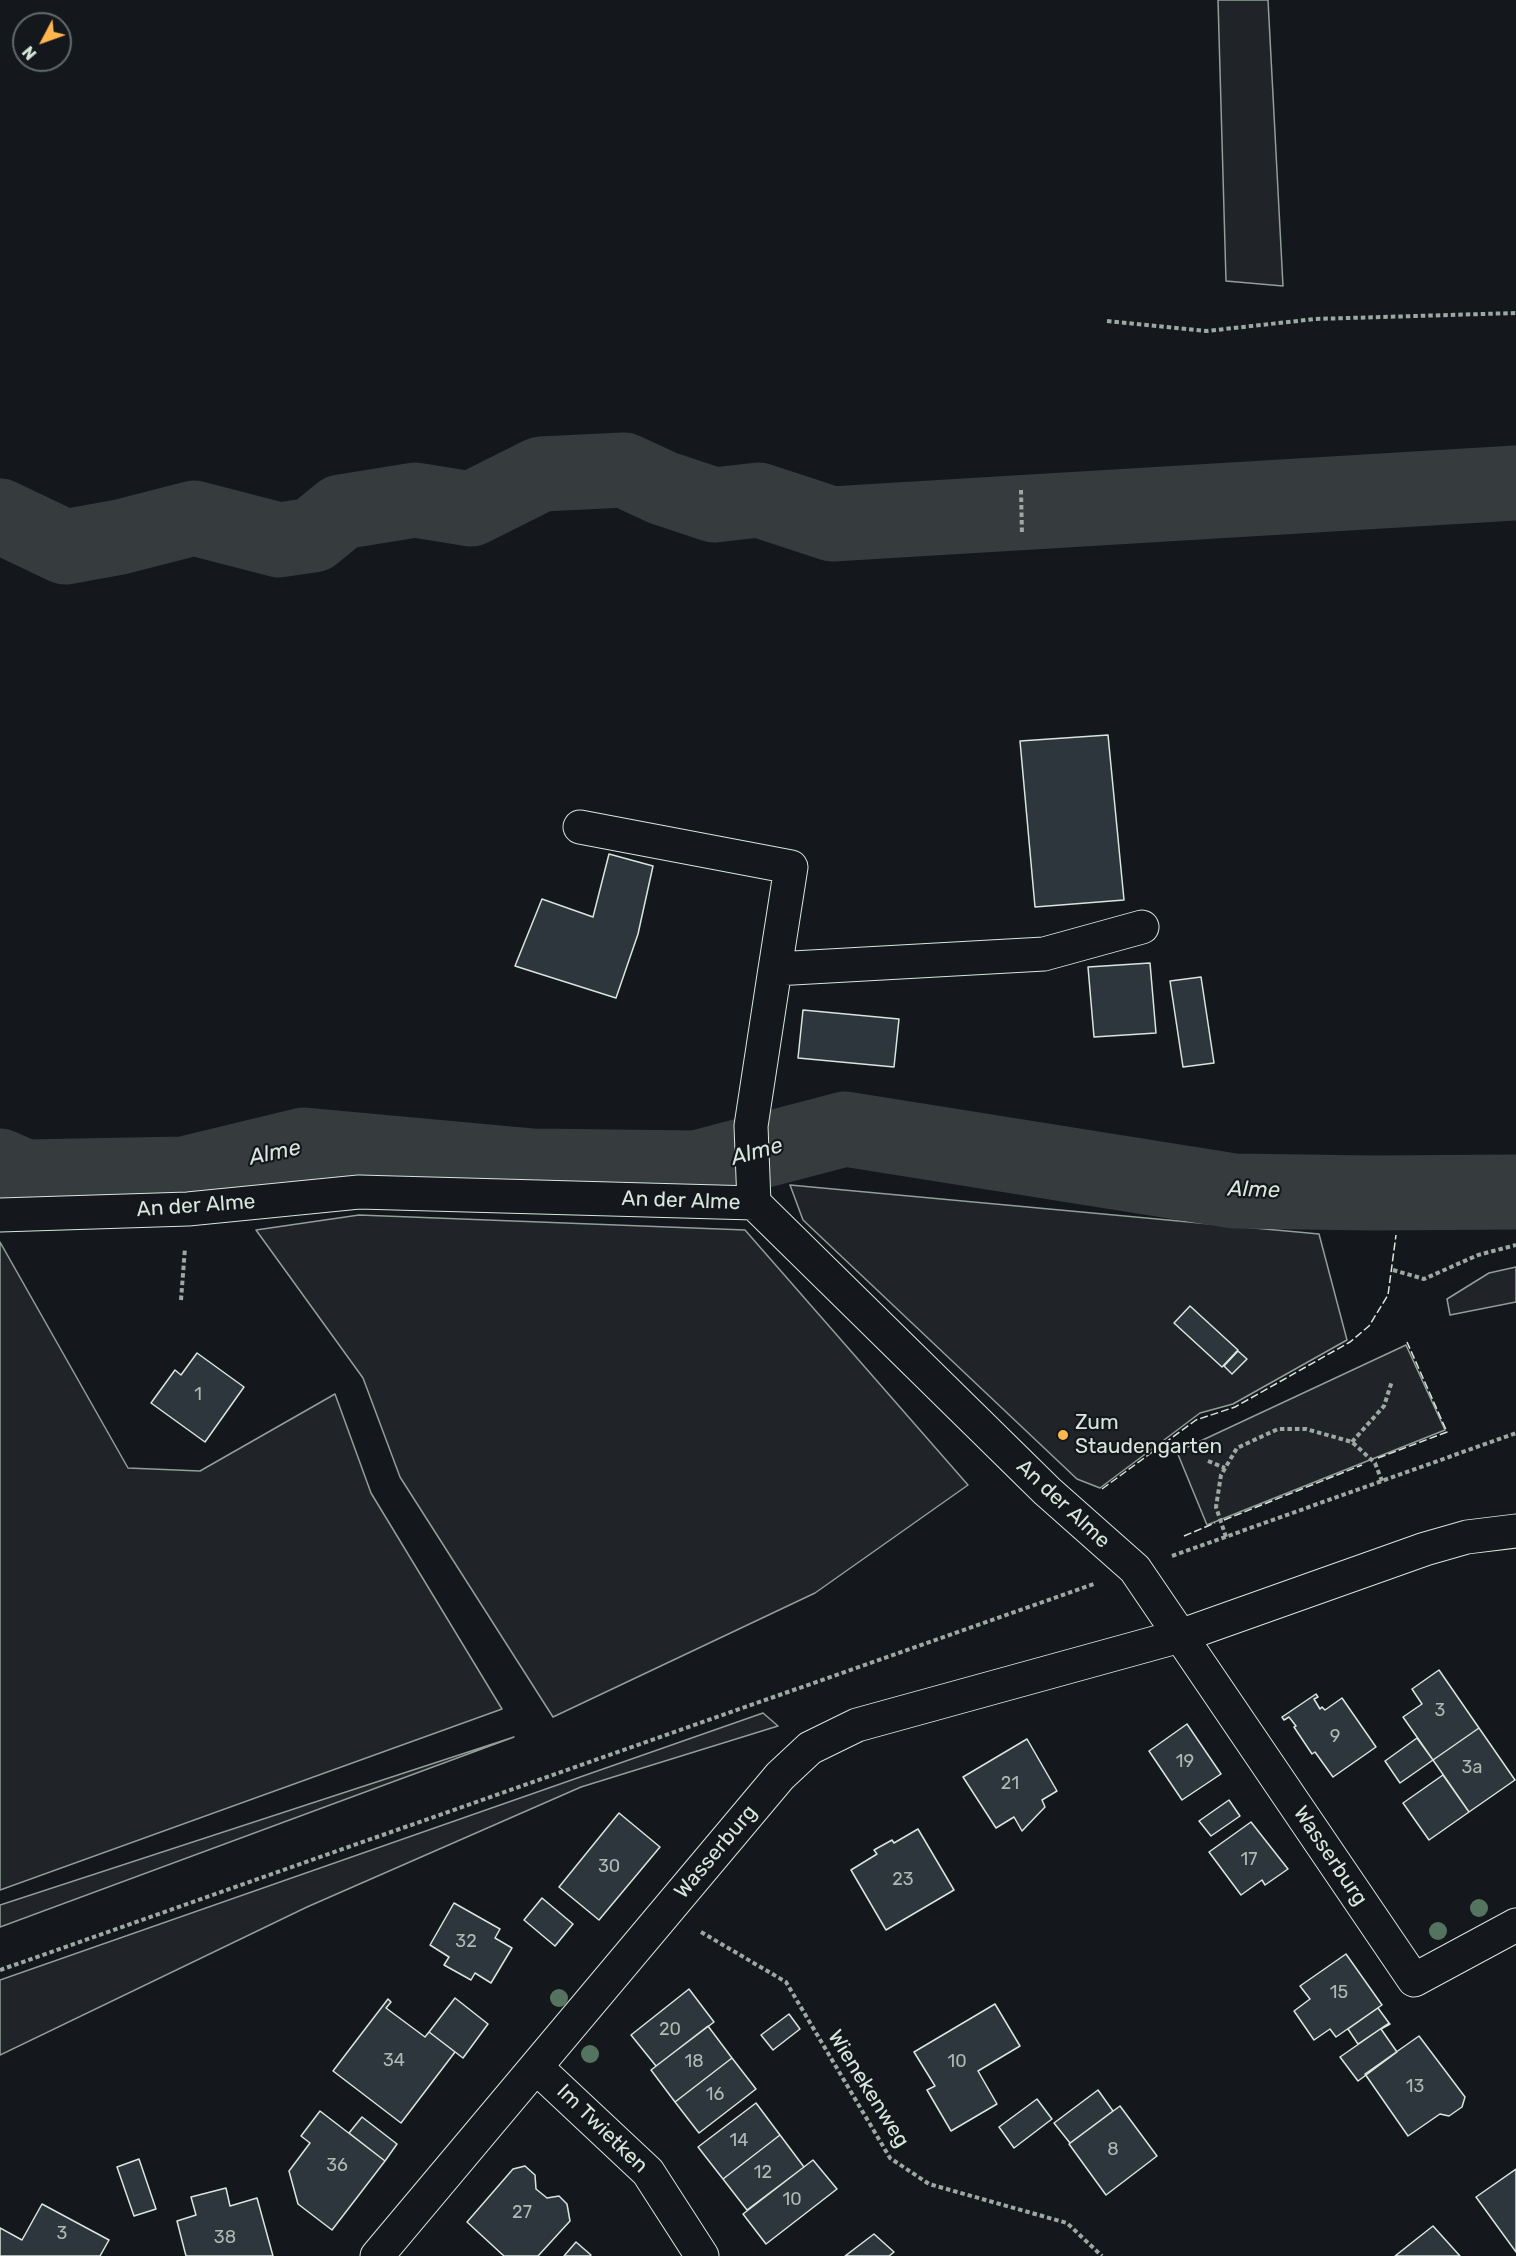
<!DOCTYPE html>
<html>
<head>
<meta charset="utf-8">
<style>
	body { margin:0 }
	#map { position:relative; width:1516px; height:2256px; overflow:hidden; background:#14181c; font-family:Rubik,sans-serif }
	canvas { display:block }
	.north { position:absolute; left:12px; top:12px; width:60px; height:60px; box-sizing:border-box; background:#14181c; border:2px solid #626a69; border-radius:50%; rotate:229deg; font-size:16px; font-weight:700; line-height:24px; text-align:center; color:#d8e6dc }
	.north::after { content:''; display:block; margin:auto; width:21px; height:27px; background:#ffb74d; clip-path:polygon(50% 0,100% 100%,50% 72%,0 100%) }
</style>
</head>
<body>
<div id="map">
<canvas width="1516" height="2256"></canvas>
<div class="north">N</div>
</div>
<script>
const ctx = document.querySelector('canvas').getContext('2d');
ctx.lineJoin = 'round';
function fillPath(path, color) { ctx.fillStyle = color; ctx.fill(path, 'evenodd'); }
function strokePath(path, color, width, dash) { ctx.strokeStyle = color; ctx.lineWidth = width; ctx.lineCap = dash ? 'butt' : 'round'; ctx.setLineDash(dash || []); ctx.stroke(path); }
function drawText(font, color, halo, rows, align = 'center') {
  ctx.font = font + ' Rubik,sans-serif'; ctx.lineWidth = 4.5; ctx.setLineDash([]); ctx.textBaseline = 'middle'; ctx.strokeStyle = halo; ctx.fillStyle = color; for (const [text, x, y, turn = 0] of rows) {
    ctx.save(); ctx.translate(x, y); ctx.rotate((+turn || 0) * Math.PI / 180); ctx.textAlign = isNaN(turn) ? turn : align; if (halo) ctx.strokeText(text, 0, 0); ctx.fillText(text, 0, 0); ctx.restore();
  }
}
const green = new Path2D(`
	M1218,0H1268L1283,286L1226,281Z
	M790,1185L1319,1234L1347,1340L1233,1404L1200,1413L1100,1488L1077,1479L803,1220Z
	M359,1215L745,1230L968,1485L815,1593L553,1717L400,1477L363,1378L256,1230Z
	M0,1242L128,1468L200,1471L335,1394L371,1493L502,1709L0,1890Z
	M1516,1267V1302L1450,1315L1447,1299L1489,1273Z
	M1406,1345L1445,1430L1207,1525L1177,1452Z
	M763,1713L778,1726L581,1787L307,1907L0,2055V1980Z
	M514,1737L0,1927V1905Z`);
const river = new Path2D(`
	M0,516L65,547L120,537L194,518L279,540L313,535L341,512L415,500L471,509L541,474L624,470L663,488L714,505L759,500L832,524L1516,483
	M0,1166L25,1177L184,1174L304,1145L533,1166L696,1168L845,1129L1234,1191L1373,1193L1516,1192`);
const building = new Path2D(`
	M1108,735L1124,900L1035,907L1020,741Z
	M609,854L653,866L638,934L616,998L515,966L542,899L593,917Z
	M1150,963L1156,1033L1094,1037L1088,967Z
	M1201,977L1214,1063L1183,1067L1170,981Z
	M803,1010L899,1019L894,1067L798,1058Z
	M1190,1306L1238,1350L1222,1367L1174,1323Z
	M1238,1351L1247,1359L1232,1374L1224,1366Z
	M197,1353L244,1387L205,1442L151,1403L175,1370L181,1375Z
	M1439,1670L1479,1728L1433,1760L1403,1717L1422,1704L1412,1689Z
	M1316,1694L1318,1697L1314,1699L1320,1709L1322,1707L1325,1710L1342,1698L1376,1747L1333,1777L1315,1752L1312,1754L1294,1727L1296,1726L1289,1717L1284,1720L1282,1717Z
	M1187,1724L1221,1774L1182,1800L1149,1751Z
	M1479,1728L1515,1780L1469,1812L1433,1760Z
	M1417,1738L1433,1760L1400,1783L1385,1761Z
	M1027,1739L1057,1791L1042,1800L1045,1807L1022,1831L1014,1817L996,1828L963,1777Z
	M1443,1775L1469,1812L1429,1840L1403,1803Z
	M1229,1800L1240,1816L1211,1836L1199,1821Z
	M619,1813L660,1847L599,1920L559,1887Z
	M1251,1822L1288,1869L1265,1885L1262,1880L1241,1895L1209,1852Z
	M918,1829L954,1890L886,1930L851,1870L877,1854L874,1850L892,1840L894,1843Z
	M542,1898L573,1924L555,1946L524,1920Z
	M454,1903L500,1929L495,1938L512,1948L491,1983L475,1973L471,1980L444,1965L449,1957L430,1945Z
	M1346,1954L1382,2005L1336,2037L1330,2029L1314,2040L1294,2011L1310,1999L1300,1986Z
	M689,1989L714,2022L656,2066L631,2035Z
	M455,1998L488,2024L463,2058L429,2032Z
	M388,1999L391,2002L386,2008L425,2037L429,2032L455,2052L401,2123L333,2071Z
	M995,2004L1020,2046L978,2071L997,2104L951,2131L927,2090L935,2086L914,2052Z
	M1378,2008L1389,2023L1358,2044L1348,2029Z
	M789,2014L800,2029L773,2050L761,2035Z
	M1389,2023L1390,2024L1381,2029L1397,2052L1358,2081L1340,2057Z
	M708,2026L732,2058L675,2102L651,2070Z
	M1419,2036L1465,2097L1462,2107L1449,2116L1440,2114L1408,2136L1365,2074Z
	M732,2058L756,2089L699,2133L675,2102Z
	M1098,2090L1113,2111L1070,2143L1054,2123Z
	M1037,2099L1052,2119L1014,2148L999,2127Z
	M756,2103L780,2135L723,2179L698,2147Z
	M1120,2106L1157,2156L1106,2195L1069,2144Z
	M320,2111L385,2161L332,2230L298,2204L289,2171L310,2143L301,2136Z
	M362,2117L397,2144L385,2161L349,2133Z
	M780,2135L804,2167L747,2210L723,2179Z
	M139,2159L156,2209L134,2216L117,2167Z
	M813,2160L837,2189L766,2244L743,2214Z
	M525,2166L535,2175L536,2189L547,2198L559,2196L567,2204L570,2221L538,2256H504L467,2222L513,2169Z
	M1516,2169V2252L1476,2197Z
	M226,2188L230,2206L257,2198L273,2256H186L177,2221L196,2215L191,2197Z
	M42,2204L109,2240L100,2256H0V2228L22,2240Z
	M1433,2226L1460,2256H1395Z
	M874,2234L894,2252L889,2256H845Z
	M576,2242L591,2255L590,2256H564Z`);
const path = new Path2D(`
	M1107,321L1207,331L1315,319L1516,313
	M1021,490L1022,535
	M1393,1270L1424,1279L1478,1255L1516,1245
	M181,1300L185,1248
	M1352,1442L1384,1406L1392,1381
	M1208,1461L1225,1468
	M1226,1537L1216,1507L1221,1475L1237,1448L1278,1429H1306L1352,1442L1375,1463L1382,1481
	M1172,1556L1516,1433
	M701,1932L786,1982L890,2158L929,2184L1067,2223L1102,2256
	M0,1970L1094,1584`);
const minor = new Path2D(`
	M580,827L791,867L775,969
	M754,1203L751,1126L775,969L1044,954L1142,927
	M0,1215L188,1209L359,1192L754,1203L1047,1491L1135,1569L1414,1980L1516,1925
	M536,2067L648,2172L702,2256
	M377,2256L780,1776L810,1748L857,1725L1180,1636L1425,1549L1467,1537L1516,1531`);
const fence = new Path2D(`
	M1378,1458L1447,1432L1407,1342
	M1102,1489L1196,1420L1235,1407L1350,1342L1369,1326L1388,1295L1396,1235
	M1224,1520L1362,1465
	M1184,1536L1215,1523`);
const trees = [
	[1479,1908],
	[1438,1931],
	[559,1998],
	[590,2054]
];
const markers = [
	[1063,1435,6,"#ffb74d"]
];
const numberNames = [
	["1",198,1395],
	["3",1440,1711],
	["9",1335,1737],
	["19",1185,1762],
	["3a",1472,1768],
	["21",1010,1784],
	["17",1249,1860],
	["30",609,1867],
	["23",903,1880],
	["32",466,1942],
	["15",1339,1993],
	["20",670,2030],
	["34",394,2061],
	["18",694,2062],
	["10",957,2062],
	["13",1415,2087],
	["16",715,2095],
	["14",739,2141],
	["8",1113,2150],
	["36",337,2166],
	["12",763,2173],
	["10",792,2200],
	["27",522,2213],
	["3",62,2234],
	["38",225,2238]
];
const streetNames = [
	["An der Alme",681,1201,2],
	["An der Alme",196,1206,-4],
	["An der Alme",1063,1504,43],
	["Wasserburg",716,1852,-50],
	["Wasserburg",1330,1856,56],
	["Wienekenweg",868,2089,58],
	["Im Twietken",602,2129,44]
];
const poiNames = [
	["Zum",1075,1423],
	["Staudengarten",1075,1447]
];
const waterNames = [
	["Alme",757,1152,-15],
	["Alme",275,1153,-12],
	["Alme",1254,1190,2]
];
fillPath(green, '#202428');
strokePath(green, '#939e99', 1.5);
strokePath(river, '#363b3e', 75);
fillPath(building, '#2c363c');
strokePath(building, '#d8e6dc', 1.5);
strokePath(minor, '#d8e6dc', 35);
strokePath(path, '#9da8a2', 4, [4.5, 3]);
strokePath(minor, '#14181c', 33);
strokePath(fence, '#d8e6dc', 1.5, [8, 3]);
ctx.fillStyle = '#55745f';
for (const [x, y] of trees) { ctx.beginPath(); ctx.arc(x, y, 9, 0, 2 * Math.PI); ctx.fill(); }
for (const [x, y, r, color] of markers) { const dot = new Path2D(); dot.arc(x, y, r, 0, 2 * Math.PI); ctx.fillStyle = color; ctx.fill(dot); strokePath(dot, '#14181c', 2); }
drawText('18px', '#adbab4', null, numberNames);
drawText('21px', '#d8e6dc', '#14181c', streetNames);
drawText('21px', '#d8e6dc', '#14181c', poiNames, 'left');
drawText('italic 22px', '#d8e6dc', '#14181c', waterNames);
</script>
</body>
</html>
